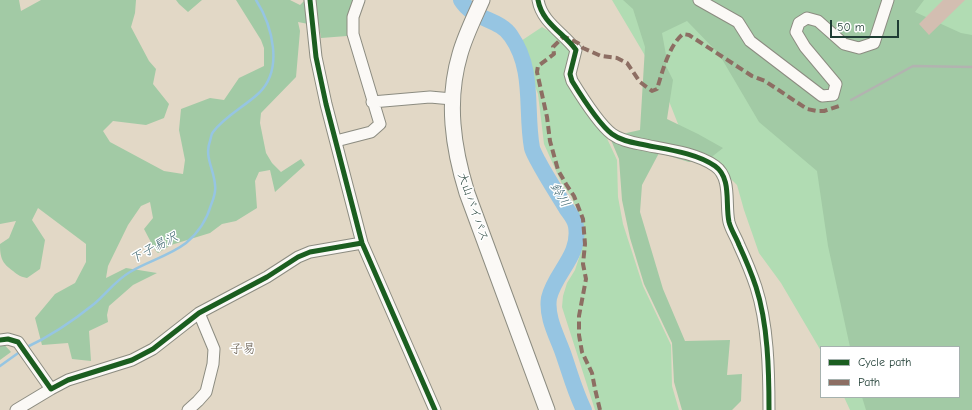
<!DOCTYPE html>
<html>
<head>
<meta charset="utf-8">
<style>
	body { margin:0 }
	#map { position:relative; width:972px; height:410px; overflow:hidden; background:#e2d8c6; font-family:"Comic Neue",sans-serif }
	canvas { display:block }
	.legend { position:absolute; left:820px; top:346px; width:140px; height:52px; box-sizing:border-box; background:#fff; border:1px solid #a5b1ae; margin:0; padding:5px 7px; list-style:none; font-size:12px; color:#1f3d34 }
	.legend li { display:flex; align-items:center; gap:8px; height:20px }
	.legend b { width:20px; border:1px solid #a5b1ae }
	.scale { position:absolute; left:830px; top:20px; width:69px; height:18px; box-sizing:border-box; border:2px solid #1f3d34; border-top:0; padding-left:5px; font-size:12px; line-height:14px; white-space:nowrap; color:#1f3d34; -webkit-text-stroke:3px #fff; paint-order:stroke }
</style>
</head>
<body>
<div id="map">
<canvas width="972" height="410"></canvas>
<ul class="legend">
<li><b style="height:5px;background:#1b5e20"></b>Cycle path</li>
<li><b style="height:5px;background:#8d6e63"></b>Path</li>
</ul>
<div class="scale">50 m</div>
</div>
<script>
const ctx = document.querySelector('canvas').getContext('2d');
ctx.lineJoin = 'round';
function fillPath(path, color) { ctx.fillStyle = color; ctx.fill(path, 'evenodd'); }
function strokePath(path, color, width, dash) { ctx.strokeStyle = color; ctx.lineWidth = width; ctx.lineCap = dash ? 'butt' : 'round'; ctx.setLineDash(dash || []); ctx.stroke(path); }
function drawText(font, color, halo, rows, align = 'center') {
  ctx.font = font + ' "Comic Neue","Klee One",sans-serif'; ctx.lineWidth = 3; ctx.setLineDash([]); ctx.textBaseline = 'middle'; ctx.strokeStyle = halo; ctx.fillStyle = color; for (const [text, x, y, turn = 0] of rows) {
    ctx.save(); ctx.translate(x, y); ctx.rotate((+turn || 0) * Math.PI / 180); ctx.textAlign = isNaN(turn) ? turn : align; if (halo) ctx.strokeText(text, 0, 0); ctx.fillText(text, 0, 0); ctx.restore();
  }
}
const green = new Path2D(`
	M612,0H972V79L866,347H821V351L781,283L759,253L744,210L737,185L680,129L663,86Z
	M542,27L564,40L571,48L567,65L604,132L617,160L618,197L623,224L643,286L671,345L672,386L679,410H595L562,307L563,296L567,283L575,270L580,255L582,239L581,225L578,212L571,196L562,184L544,144L538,94L518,43Z
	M844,397H885V410H850Z`);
const forest = new Path2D(`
	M0,0H19L21,11L41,0H136L135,13L131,27L149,61L156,69L153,84L169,104L164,118L146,125L113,121L103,131L110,142L164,171L183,174L185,160L179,130L181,109L210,98L224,100L239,78L264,66V48L261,40L236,0H290L300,5L305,0H354L347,21V36L321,38L319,26L298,22L300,31L296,77L261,113L260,123L266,153L272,163L281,172L301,159L305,165L275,192L270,170L259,172L255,181L257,208L236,221L222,224L210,233L171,245L158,253L155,250L144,229L153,218L150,202L141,206L128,225L108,266L106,278L126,268L157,273L133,285L109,306L107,315L108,322L89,331L91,361L72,359L68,343L42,345L35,318L55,294L75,283L86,262V244L38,208L32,220L45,240L40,269L27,278C21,277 18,275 13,271C2,263 0,258 0,244L9,238L16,221L0,224Z
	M176,0H202L188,12L179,4Z
	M623,0H924L915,12L961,33L972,35V410H866L862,397H959V347H850L828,246L817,171L759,122L719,54L687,21L662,33L666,55V66L673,80L667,119L698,134L723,148L709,159L689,162L659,153L642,185L640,212L663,289L685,341L730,340L727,375L742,374L741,401L732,410H682L674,382L672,343L644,284L630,238L622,200L619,159L611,140L622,134L640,130L645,47L633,9Z
	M0,340L11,352L0,360Z`);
const stream = new Path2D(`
	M25,348C49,337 73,321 94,304C106,294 116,280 130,272C148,261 169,256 186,243C198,233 207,219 211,205C213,200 216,190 215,185C214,169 204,157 210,141C211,138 211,134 213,132C225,116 244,107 259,93C284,69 272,25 256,0
	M0,366L21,351`);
const river = new Path2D(`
	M461,0C474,21 499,18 511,36C535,70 525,110 532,148C533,152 536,157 538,161C547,178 557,193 566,208C570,214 575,219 576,226C581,256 555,272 549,298C546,317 557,336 563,353C570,373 575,392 584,410`);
const building = new Path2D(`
	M943,0H965L929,35L919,24Z`);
const minor = new Path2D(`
	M310,0L316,57L326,104L362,243L435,410
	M538,0C542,23 564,33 576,50L570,74L572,81C580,94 600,125 612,134C620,140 630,142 640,144C663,149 695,152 715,166C732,178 725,204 729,222C731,230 736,237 739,245C745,258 751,272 756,287C768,324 769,371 769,410
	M699,0L738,22L750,41L822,96L833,95L836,84L805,47L796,32L799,23L807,18L818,21L844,44L859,48L874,43L888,0
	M372,102L430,97L452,99
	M336,141L371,132L380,124L353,34V17L359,0
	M0,340L8,339L18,342L51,389L68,380L132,360L153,349L199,313L267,277L298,257L310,252L362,243
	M16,410L51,389
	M188,410L198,401L206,392L213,364L214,349L199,313`);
const major = new Path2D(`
	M482,0C474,18 465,36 460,54C446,101 453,148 467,193L547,410`);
const rail = new Path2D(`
	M851,100L913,66L972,67`);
const quiet = new Path2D(`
	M600,410L595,389L592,373L582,352L579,335V316L586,279L583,264L585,244L583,219L574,196L566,184L558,170L550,141L547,117L537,72L538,66L554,54L553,47L562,38L565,37L578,43L583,48L601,56L617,58L627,63L640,82L652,91L657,89C662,73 669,45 683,34L689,35L752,76L765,81L807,109L817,111H824L839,106`);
const cycleway = new Path2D(`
	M310,0L316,57L326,104L362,243L435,410
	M538,0C542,23 564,33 576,50L570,74L572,81C580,94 600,125 612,134C620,140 630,142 640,144C663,149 695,152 715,166C732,178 725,204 729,222C731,230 736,237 739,245C745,258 751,272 756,287C768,324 769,371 769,410
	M0,340L8,339L18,342L51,389L68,380L132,360L153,349L199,313L267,277L298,257L310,252L362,243`);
const streetNames = [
	["大山バイパス",473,207,71]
];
const waterNames = [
	["鈴川",560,195,59],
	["下子易沢",154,248,-28]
];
const neighbourhoodNames = [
	["子易",243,349]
];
fillPath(green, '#b1dcb3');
fillPath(forest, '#a2caa5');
strokePath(stream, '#96c5e2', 2.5);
strokePath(river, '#96c5e2', 16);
fillPath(building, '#d3beb1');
strokePath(minor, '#8c8c81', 13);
strokePath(major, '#8c8c81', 17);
strokePath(minor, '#fbf9f6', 11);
strokePath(major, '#fbf9f6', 15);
strokePath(rail, '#b2b3b0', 2.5);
strokePath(quiet, '#8d6e63', 4, [8, 4]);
strokePath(cycleway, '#1b5e20', 5);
drawText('12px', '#1f3d34', '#fff', streetNames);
drawText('italic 13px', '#39636c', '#fff', waterNames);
drawText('13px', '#655c4e', '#fff', neighbourhoodNames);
</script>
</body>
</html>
